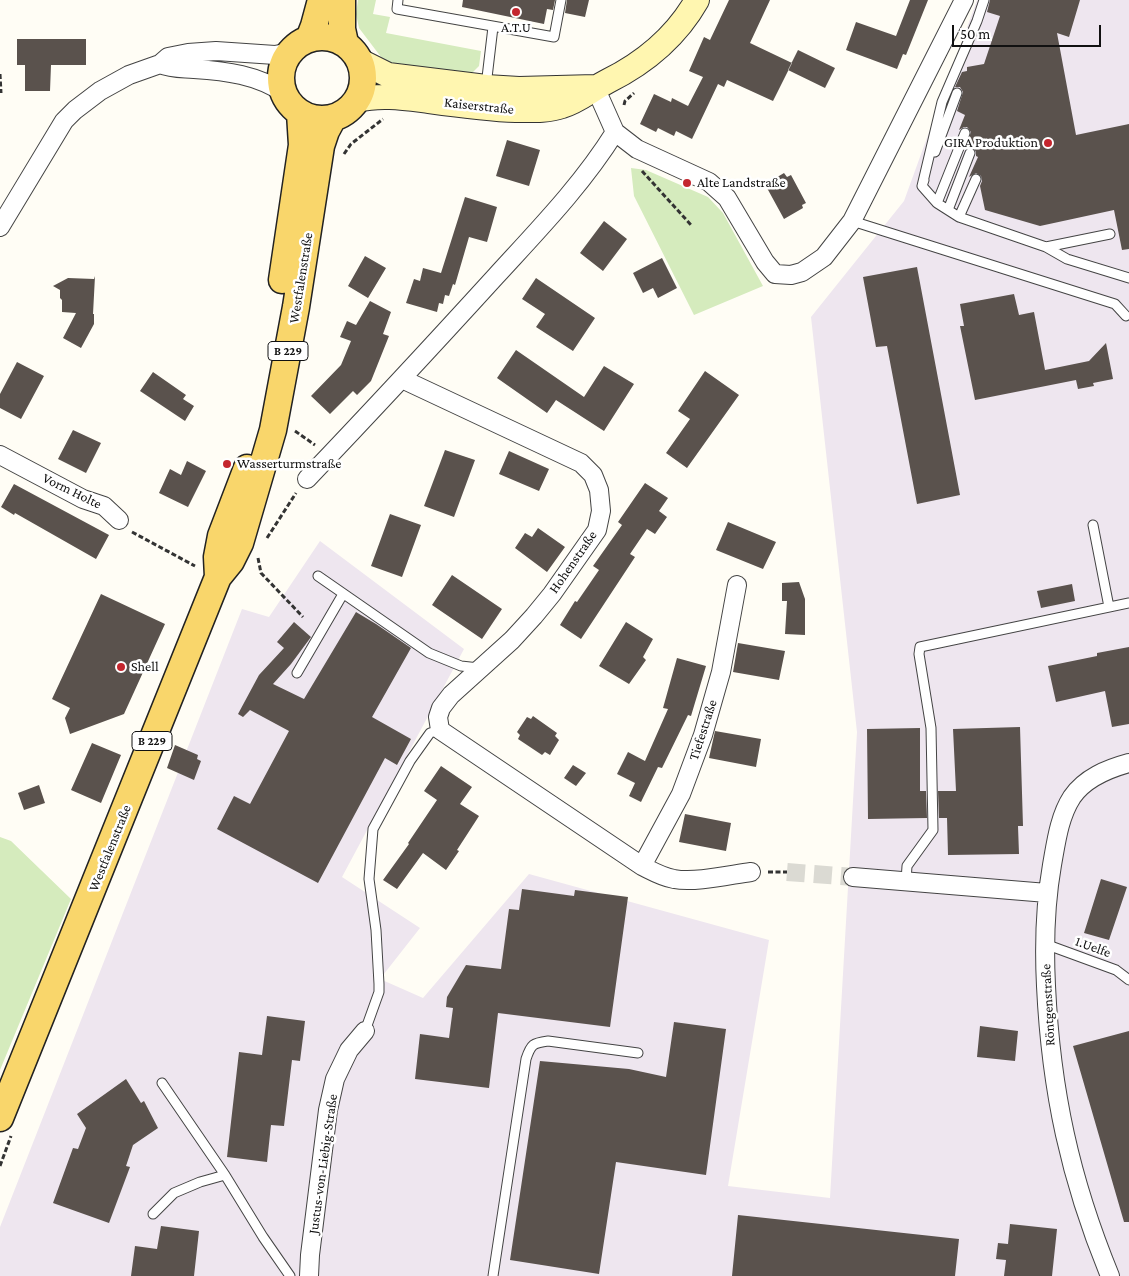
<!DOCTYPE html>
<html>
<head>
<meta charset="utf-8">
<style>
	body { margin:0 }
	#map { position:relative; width:1129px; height:1276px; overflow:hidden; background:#fffdf5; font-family:"Crimson Pro",serif }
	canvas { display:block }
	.scale { position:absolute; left:952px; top:25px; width:149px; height:22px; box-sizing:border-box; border:2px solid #111; border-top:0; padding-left:6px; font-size:15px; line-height:18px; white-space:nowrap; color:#111; -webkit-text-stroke:4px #fff; paint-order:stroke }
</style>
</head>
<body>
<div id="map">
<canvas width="1129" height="1276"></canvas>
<div class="scale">50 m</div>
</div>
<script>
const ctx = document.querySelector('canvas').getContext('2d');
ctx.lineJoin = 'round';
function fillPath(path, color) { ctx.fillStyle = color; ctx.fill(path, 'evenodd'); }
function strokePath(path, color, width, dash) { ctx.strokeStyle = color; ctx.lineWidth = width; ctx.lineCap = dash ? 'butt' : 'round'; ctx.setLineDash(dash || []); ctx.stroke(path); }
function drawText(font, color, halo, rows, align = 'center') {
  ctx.font = font + ' "Crimson Pro",serif'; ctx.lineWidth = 5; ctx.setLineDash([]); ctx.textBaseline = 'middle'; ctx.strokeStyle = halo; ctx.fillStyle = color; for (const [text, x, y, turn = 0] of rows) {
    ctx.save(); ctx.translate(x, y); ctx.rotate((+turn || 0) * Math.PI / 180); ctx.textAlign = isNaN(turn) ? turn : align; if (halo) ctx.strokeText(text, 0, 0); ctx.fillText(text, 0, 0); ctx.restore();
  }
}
const industrial = new Path2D(`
	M977,0H1129V1276H0V1227L242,609L269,617L320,541L464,649L342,877L420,928L380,979L423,998L529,874L769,940L728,1186L830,1198L857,732L811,317L904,201Z`);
const green = new Path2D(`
	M358,0H376L373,14L390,17L386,33L481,51L479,66L471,74L394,64L381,57L359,28L356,14Z
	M631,168L646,170L708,197L723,213L763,286L694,315L634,196Z
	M0,837L11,841L71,899L0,1070Z`);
const building = new Path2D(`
	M463,0H555L553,10L547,9L544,24L462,7Z
	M567,0H589L585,17L565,13Z
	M729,0H770L750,43L792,63L773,101L727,80L724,87L718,84L692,139L676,131L674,136L658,128L656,132L640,124L654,94L671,102L672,98L688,106L703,77L689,71L704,37L710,40Z
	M910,0H928L906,55L903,54L897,69L846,50L856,22L896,36Z
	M990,0H1080L1069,37L1057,33L1076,135L1129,124V249L1122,250L1114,210L1040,226L985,210L980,186L982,181L981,176L976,173L969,177L978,157L976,156V152L973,147H969L965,149L971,132L967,127H964L959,130L965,115L957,111L963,92L960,87H955L962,72L967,71V67L984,64L1000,16L987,12Z
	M17,39H86V65H51L50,91H25V65H17Z
	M798,50L835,68L825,88L788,70Z
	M507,140L540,150L529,186L496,176Z
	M784,173L787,177L791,175L806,203L802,205L803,208L784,219L767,188L771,185L769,182Z
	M465,197L497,207L487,242L469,237L455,285L453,284L449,296L445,295L443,304L439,303L437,312L406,303L414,279L420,281L423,268L441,273Z
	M604,221L627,239L603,271L580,253Z
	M365,256L386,268L368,298L348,286Z
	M662,258L677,288L658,298L653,288L643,293L633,273Z
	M917,267L960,495L917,504L887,346L876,347L863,277Z
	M95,276L93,314H94V324L81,348L63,338L76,313L62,312V300L60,298V290L53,286L68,278L94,279Z
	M536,278L595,318L573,351L536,327L545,314L522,299Z
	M1014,294L1019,315L1034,312L1045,370L1089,361L1106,343L1113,379L1093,383L1094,386L1078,389L1076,380L975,400L960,326H964L960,304Z
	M370,301L391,312L383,334L389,336L371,381L357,395L353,391L330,414L311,396L341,365L351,341L340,337L347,321L356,325Z
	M516,350L584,397L604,366L634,384L604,431L556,400L547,413L497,378Z
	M17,362L44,376L21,419L0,408V394Z
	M705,371L739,395L687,468L666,453L690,419L678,411Z
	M153,372L186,395L183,399L194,406L185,421L140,391Z
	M73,430L101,443L86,473L58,459Z
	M445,450L475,460L454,517L424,506Z
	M509,451L549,469L539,491L499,474Z
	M187,461L206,471L188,507L159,493L170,469L181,475Z
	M645,483L668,498L659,511L667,517L655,534L647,529L630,554L635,557L581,639L560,625L575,601L577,602L599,570L593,566L622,525L618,522Z
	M14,484L109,535L96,559L15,513L14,515L1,507Z
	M390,514L421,525L402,577L371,566Z
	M728,522L776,542L763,569L716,550Z
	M538,528L565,547L547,572L515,548L525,533L532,537Z
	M452,575L502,609L482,639L432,605Z
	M799,582L805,599V635L785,634L787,601H782V583Z
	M1072,584L1075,601L1041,608L1037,591Z
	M101,594L165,624L124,714L70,734L65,718L70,708L52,699Z
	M356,612L376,624L411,648L372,717L411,739L397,765L385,758L318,883L217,829L234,796L250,804L289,731L250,710L243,717L238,714L259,675L284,648L277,642L294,622L311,637L291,664L273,684L304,699Z
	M626,622L653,639L643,657L646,660L629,684L599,666Z
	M738,643L785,651L779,680L733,672Z
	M1129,647V724L1112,727L1105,691L1056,702L1048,666L1097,656V653Z
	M677,658L706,666L691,716L688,715L662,768L658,767L641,802L629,796L635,783L617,774L628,752L645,761L668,709L663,708Z
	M533,716L557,733L555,736L559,740L550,755L545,752L542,755L518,739L520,735L517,732L527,717L531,719Z
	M1020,727L1023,826H1018L1019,854L948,855L947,818H939L938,791H956L953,729Z
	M920,728V791H926L927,818L868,819L867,729Z
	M715,731L761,739L756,767L709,758Z
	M92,743L121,755L101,803L71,790Z
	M175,745L198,755L197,759L201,761L194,780L167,768Z
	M573,765L586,773L576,786L564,778Z
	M441,766L472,787L460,804L479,816L457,850L459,851L446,870L423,853L397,889L383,880L409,844L408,843L437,800L424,791Z
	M39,785L45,803L24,810L18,793Z
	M685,814L731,823L726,851L679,842Z
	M1101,879L1127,887L1109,940L1084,933Z
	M522,889L574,896L575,890L628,897L610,1027L498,1013L489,1088L415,1079L420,1034L449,1038L453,1008L446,1007L447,997L466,965L501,969L509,909L519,910Z
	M267,1016L305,1021L300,1061L292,1060L284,1126L271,1125L267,1162L227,1157L239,1052L262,1055Z
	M674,1022L726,1029L706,1175L616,1162L599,1274L510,1260L540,1061L629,1069L666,1077Z
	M980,1026L1018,1031L1015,1061L977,1057Z
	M1129,1031V1222H1124L1073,1046Z
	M126,1079L141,1103L144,1101L158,1128L133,1145L126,1166L130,1167L109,1223L53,1203L73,1148L78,1149L86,1128L77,1114Z
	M738,1215L959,1239L955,1276H732Z
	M1010,1224L1057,1229L1052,1276H1004L1006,1260L996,1259L998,1243L1008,1244Z
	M161,1226L199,1231L194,1276H131L135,1246L157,1249Z`);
const minorTunnel = new Path2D(`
	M787,872L853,877`);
const path = new Path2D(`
	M0,74L1,93
	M624,105L625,101L634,93
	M344,154L351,144L383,119
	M642,171L692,226
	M295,431L315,445
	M132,532L195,566
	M267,538L296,493
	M258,558L261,573L303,617
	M768,872H787
	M0,1166L11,1136`);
const service = new Path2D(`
	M398,0L397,9L554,37L561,0
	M486,86L493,27
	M935,152L957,93
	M976,179L959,217L1046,247L1110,234
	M924,180L922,186L937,203
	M922,186L942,102L977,21L984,0
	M948,210L970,153
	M959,217L937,203L965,133
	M852,221L1115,304L1126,316
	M1046,247L1067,259L1129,278
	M1093,525L1109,607
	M318,576L429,653L461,666L479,668
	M297,673L343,594
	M906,881L907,866L933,830L931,728L919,654L920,647L1129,603
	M1045,944L1116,970L1129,980
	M365,1031L379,992V984L376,930L369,879L373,829L410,761L430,733L440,730
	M162,1083L225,1175L263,1237L290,1276
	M153,1214L174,1193L200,1182L225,1175
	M493,1276L526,1059C531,1044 533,1043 548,1041L638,1053`);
const minor = new Path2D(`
	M160,64C172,69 182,68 194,69C227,71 257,75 284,93
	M595,87L615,132L637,149L709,182L727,198L765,262L775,274L791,275L802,272L824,257L852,221L964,0
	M0,227L64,121L75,110L100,91L129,75L160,64L168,57L188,53L216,51L275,55L290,52
	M402,379L581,463L593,475L599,490L601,511L597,530L552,594L534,616L512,640L451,695L441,708L438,717L440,730L642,866C652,871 662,877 674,879C695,883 729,875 751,872
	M0,455L83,499L104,506L119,520
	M307,479C371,412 434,344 496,276C538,230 582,185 615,132
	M642,866L681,794L703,735L721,672L737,585
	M853,877L1047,893
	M309,1276L310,1255L328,1110L335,1079L349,1050L365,1031
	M1110,1276C1070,1179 1051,1091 1046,986C1044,946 1045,905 1052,865C1056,843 1059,817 1072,797C1085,778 1107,769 1129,763`);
const secondary = new Path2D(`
	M360,61L388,75L486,87L519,89L595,87
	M357,100C381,94 405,98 429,101C458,105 487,109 516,110C531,110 547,111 562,106C579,101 592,89 608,81C646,62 676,37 697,0`);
const primary = new Path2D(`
	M342,0V29L345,43
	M281 78a41 41 0 1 1 82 0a41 41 0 1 1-82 0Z
	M309,39L314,26L321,0
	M282,280L302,145L300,113
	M218,577L217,557L221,536L247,468
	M0,1118L218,577L231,561L240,543L273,430L296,307L321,146L326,131L333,118`);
const markers = [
	[516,12,5,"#c4262e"],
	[1048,143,5,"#c4262e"],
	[687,183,5,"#c4262e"],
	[227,464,5,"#c4262e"],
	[121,667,5,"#c4262e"]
];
const shields = [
	[288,351,40],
	[152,741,40]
];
const shieldNames = [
	["B 229",288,351],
	["B 229",152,741]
];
const poiNames = [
	["A.T.U",516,28,"center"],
	["GIRA Produktion",1038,143,"right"],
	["Alte Landstraße",697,183],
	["Wasserturmstraße",237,464],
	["Shell",131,667]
];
const streetNames = [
	["Kaiserstraße",479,106,6],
	["Westfalenstraße",301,278,-81],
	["Vorm Holte",72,491,26],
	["Hohenstraße",573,562,-55],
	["Tiefestraße",703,730,-72],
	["Westfalenstraße",110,848,-68],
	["1.Uelfe",1093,947,20],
	["Röntgenstraße",1048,1005,-93],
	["Justus-von-Liebig-Straße",323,1164,-82]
];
fillPath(industrial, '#eee6ef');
fillPath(green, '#d5ebbd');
fillPath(building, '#5a524d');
strokePath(minorTunnel, '#dbdad3', 18, [18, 9]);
strokePath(service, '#444', 11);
strokePath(minor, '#444', 20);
strokePath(secondary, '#333', 26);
strokePath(primary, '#222', 29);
strokePath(path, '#333', 3, [5, 2.5]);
strokePath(service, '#fff', 9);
strokePath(minor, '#fff', 18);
strokePath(secondary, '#fff6b0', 24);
strokePath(primary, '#f9d66b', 26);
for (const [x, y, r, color] of markers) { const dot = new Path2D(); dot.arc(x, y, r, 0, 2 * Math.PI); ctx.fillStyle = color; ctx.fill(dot); strokePath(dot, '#fff', 2); }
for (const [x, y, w] of shields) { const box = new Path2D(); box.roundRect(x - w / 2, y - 9.5, w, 19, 4); ctx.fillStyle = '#fff'; ctx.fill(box); strokePath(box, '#111', 1); }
drawText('bold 12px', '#111', null, shieldNames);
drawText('14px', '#111', '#fff', poiNames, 'left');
drawText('14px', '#111', '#fff', streetNames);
</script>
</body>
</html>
